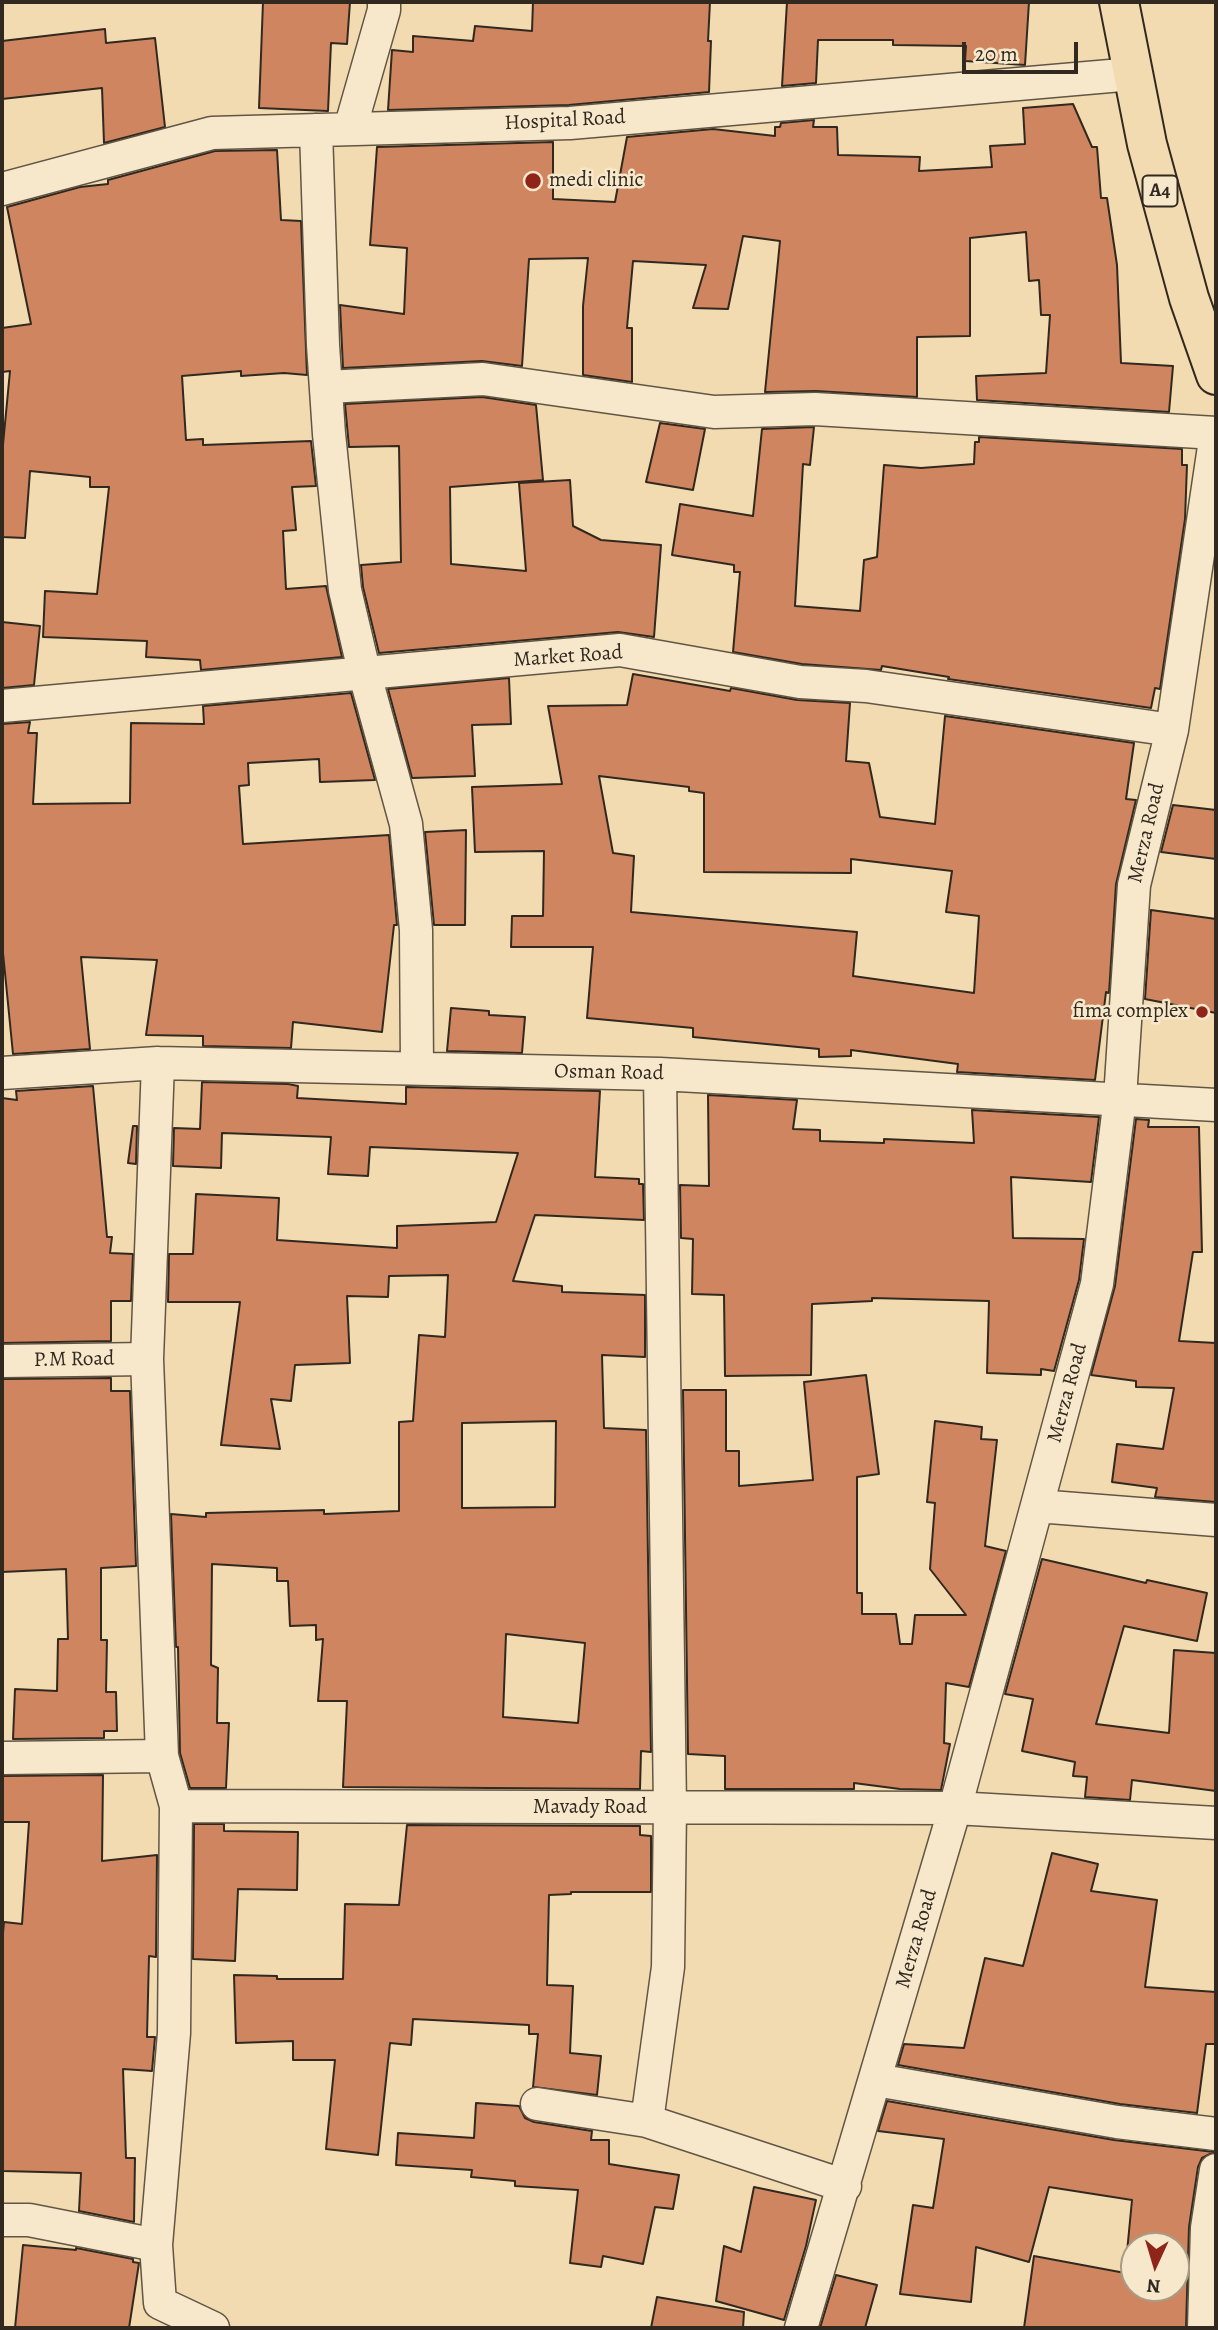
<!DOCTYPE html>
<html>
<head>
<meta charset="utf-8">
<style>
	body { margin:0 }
	#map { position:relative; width:1218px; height:2330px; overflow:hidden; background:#f2dbb1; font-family:Alegreya,serif }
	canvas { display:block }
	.frame { position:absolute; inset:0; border:4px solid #31291f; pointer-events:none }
	.north { position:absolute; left:1120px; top:2232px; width:70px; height:70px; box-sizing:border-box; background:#f7e8cc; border:2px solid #a89c87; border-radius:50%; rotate:184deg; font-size:19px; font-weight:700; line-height:28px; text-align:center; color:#31291f }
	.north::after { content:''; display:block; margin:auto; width:24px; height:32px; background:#8f2418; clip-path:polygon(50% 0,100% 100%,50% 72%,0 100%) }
	.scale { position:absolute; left:962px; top:42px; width:116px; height:32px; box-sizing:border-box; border:4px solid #31291f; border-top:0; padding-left:9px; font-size:21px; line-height:24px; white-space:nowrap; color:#31291f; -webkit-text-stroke:5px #f7e8cc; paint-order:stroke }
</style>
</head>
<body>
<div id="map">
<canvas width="1218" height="2330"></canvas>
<div class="frame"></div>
<div class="north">N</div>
<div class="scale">20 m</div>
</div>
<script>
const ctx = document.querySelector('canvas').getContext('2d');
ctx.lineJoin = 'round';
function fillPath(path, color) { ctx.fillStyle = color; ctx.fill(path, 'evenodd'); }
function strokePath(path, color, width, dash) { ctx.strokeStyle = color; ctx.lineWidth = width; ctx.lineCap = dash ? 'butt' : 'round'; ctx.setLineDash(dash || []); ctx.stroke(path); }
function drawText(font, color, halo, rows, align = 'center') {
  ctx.font = font + ' Alegreya,serif'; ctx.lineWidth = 5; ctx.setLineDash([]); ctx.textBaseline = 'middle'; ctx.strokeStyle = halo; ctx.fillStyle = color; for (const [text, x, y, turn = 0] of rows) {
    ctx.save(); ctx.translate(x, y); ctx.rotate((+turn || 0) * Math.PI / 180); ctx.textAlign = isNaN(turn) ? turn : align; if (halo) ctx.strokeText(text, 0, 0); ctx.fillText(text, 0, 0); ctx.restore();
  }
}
const building = new Path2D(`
	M263,2H350L347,44L331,43L328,111L259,108Z
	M533,2H710L708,41H711L709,92L569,105L388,110L392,50L413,52V36L473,41L475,26L532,31Z
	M787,2H1029L1025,65L965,61L966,46L893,45V40H818L816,83L782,86Z
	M105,29L106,43L155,38L165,127L104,143L102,88L2,99V41Z
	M1073,104L1092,147H1097L1101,198H1107L1117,265L1121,363L1173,366L1169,412L977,400L976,376L1046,373L1050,315H1041L1039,280L1029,281L1026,232L970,238V336L917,337V397L816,391L765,392L780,241L743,236L728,309L693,308L706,265L633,261L627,328H632V382L583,375V306L588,258L529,259L522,366L482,361L343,368L340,305L404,314L407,248L370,245L377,147L553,142V199L615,202L627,137L713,129L775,136V127H780L781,123L814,120L813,127H837L838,155L920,157L919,171L992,167L990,146L1025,144L1023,108Z
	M277,150L281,220L301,221L307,375L284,373L241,376V371L182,376L186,440L203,439V445L311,441L316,486L292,487L296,530L283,531L286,589L326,586L342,657L201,670L200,660L146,657L147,641L43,637L45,591L97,594L109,487H90V477L30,471L25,538L2,537V455L10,371L2,372V328L31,324L7,207L80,187L108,184V180L215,151Z
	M482,397L536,405L543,480L450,487L451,564L526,571L519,483L570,480L573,526L601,540L661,545L654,637L618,632L379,653L363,587L361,565L401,562L399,446L349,447L345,404Z
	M660,423L705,429L693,490L646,482Z
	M814,427L810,465L803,464L795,606L860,611L864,560L877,557L884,465L921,468L974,464L975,442H979V437L1182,449V465H1187L1185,519L1160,689L1155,688L1151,708L948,679L949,677L882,666L881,670L802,664L733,652L740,572H734V565L672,555L680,504L753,516L762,429Z
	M2,622L40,626L34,685L2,688Z
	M633,674L730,691L731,688L797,700L850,703L846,761L869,763L880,817L935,824L945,716L1134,743L1126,799L1136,800L1116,884L1109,993L1106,992L1095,1080L957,1072L958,1064L851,1050V1056L819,1057V1049L693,1037V1028L587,1018L593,947H511L512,916H543L544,851L475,852L472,787L562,784L548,706L627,705ZM599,776L689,787V791L704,793V872L851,873V859L952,871L946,912L979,916L974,993L853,976L857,932L631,912L634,856L613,853Z
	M509,678L511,724L472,725L475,776L412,778L388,689Z
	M351,693L375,780L320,782L319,759L248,763L249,785L239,786L243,844L389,835L397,925H394L382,1032L293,1022L291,1048L203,1046V1036L146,1035L157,960L81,957L90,1049L13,1054L2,943V724L30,722L28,733H37L33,804L130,803L131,723L204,724L203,706Z
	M1173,805L1216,810V859L1161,852Z
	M466,830L465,925H434L425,832Z
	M1151,910L1216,919V1013L1145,999Z
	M451,1008L489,1011V1015L525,1017L522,1053L447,1051Z
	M202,1082L288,1084L298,1086L297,1098L406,1104V1087L600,1091L595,1177L639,1179V1184H643L644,1220L535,1215L513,1281L562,1286V1292L645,1295V1357L602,1355L604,1428L646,1430L651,1752L641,1751L640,1789L343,1787L347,1701H318L323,1639L316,1640V1625L290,1626L288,1581H277V1568L212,1564L211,1665L218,1668L217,1723H229L226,1788H190L180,1753L178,1647H176L171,1514L206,1517V1513L324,1510V1514L399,1511V1422L413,1421L419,1335L445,1337L448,1275L389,1276L388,1297L347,1296L350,1363L295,1365L291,1401L271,1399L280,1449L221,1445L240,1302H168L169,1254H193L196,1194L279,1198L277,1240L397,1248V1226L496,1222L518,1153L370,1147L368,1176L328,1174L331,1137L222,1133L221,1168L173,1166L174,1128L200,1129ZM556,1421L555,1507L462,1508V1423ZM506,1634L585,1643L578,1723L503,1717Z
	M93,1086L107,1237H112L110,1253L133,1254L131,1301H111V1341L2,1343V1098L17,1100L16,1091Z
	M708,1095L797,1100L793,1129L820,1130V1141L884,1143V1139L974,1143L972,1110L1099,1117L1091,1182L1011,1177L1013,1238L1084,1239L1079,1280L1054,1371L1041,1369V1375L987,1373L989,1301L872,1298V1301L812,1304L811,1375L725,1376L724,1295L692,1294L693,1239L681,1238L680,1185L709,1186Z
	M1136,1119L1149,1120L1148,1127H1199L1202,1252H1193L1179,1341L1216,1343V1502L1155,1497L1157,1488L1112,1482L1117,1444L1163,1449L1174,1388L1136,1387V1381L1091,1375L1115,1286Z
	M133,1126H137L136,1164L128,1163Z
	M866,1375L879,1474L857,1477V1593H862V1614H896L900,1644H912L915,1615H966L930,1569L935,1503L927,1502L935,1421L982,1427L981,1439L997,1440L985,1546L1006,1551L969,1687L946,1683L944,1743L950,1744L941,1790L900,1789L854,1783V1789H725V1756L688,1754L683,1390H726V1451H739V1486L813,1480L804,1382Z
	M111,1378V1391H130L136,1566L101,1568V1640H107L106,1692H116L117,1731H104V1738L13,1739L15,1689L57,1691L58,1639H68L66,1569L2,1572V1379Z
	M1042,1559L1146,1583L1147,1580L1207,1593L1197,1641L1124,1626L1096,1724L1169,1733L1174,1650L1216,1653V1791L1132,1780L1130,1800L1085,1797L1087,1777L1073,1776L1075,1762L1022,1751L1033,1699L1005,1694Z
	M103,1775L102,1861L157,1855L156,1957L149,1956L147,2037H155L152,2071L123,2069L126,2158H135L134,2222L79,2211L81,2173L3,2171L2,2164V1944L4,1922L22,1924L29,1822H2V1776Z
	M194,1824H224V1831L298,1832L297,1890L238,1889L235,1961L193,1959Z
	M407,1825L640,1826V1835L651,1836V1892H571V1894L549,1895L547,1985L573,1986L570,2053L601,2056L597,2095L533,2087L538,2034H529V2025L413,2019L411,2045L390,2043L378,2155L326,2149L335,2060H293V2041L236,2043L234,1975L277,1976V1979H343L345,1904L399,1905Z
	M1052,1853L1098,1864L1091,1891L1157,1900L1145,1987L1216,1992V2044H1206L1197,2113L1120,2104L898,2065L904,2044L964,2048L985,1958L1023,1966Z
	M887,2101L1114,2140L1214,2152L1202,2158L1198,2167L1189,2227L1186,2328H1024L1034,2256L1125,2273L1132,2200L1049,2187L1029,2262L976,2247L971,2302L900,2294L913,2205L933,2208L944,2139L878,2131ZM1134,2246H1176V2288H1134Z
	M476,2103L519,2106L525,2118L534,2122L592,2131L591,2140H609V2164L679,2175L673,2209L655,2207L643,2264L603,2256L601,2267L570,2263L578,2190L515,2186V2181L471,2177L472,2170L396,2165L398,2133L474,2138Z
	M754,2187L816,2200L806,2246L784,2320L716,2301L724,2246L741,2252Z
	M23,2245L76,2250V2248L133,2259V2262L139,2263L129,2328H15Z
	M836,2275L877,2285L865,2328H820Z
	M657,2297L744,2312L743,2328H651Z`);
const minor = new Path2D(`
	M350,129L384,10V2
	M316,130L323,345L329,434L345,590L365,675L406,824L416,930L417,1068
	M2,189L212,133L570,123L1133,74
	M326,387L483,379L714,412L815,409L1216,433
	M2,706L620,650L800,682L866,686L1172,730
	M158,1063L147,1359L162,1756
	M2,1073L158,1063L660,1074L1216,1105
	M2,1361L147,1359
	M1037,1506L1216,1520
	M2,1758L162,1756L176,1806L955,1808L1216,1823
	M876,2080L1117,2122L1216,2134
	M537,2104L647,2121L845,2186
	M647,2121L668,1967L670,1808L660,1074
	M2,2220H29L156,2245L160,2303L213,2328
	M156,2245L174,2033L176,1806
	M801,2328L955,1808L1097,1284L1120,1098L1134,885L1172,730L1216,433
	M1204,2328L1207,2228L1216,2170`);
const trunk = new Path2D(`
	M1119,2L1147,144L1189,298L1216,375`);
const markers = [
	[533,181,9,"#8f2418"],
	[1202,1012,7,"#8f2418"]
];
const shields = [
	[1160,191,35]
];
const shieldNames = [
	["A4",1160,191]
];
const streetNames = [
	["Hospital Road",565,121,-3],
	["Market Road",568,657,-4],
	["Merza Road",1147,833,-77],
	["Osman Road",609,1073,1],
	["P.M Road",74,1360,-1],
	["Merza Road",1068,1393,-75],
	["Mavady Road",590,1808],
	["Merza Road",917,1939,-74]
];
const poiNames = [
	["medi clinic",549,181],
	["fima complex",1188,1012,"right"]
];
fillPath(building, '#cf8560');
strokePath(building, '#31291f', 2);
strokePath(minor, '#615644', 35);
strokePath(trunk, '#31291f', 42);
strokePath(minor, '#f7e8cc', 32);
strokePath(trunk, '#f2dbb1', 38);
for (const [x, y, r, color] of markers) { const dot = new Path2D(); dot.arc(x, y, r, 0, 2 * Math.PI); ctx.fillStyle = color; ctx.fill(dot); strokePath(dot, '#f7e8cc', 2.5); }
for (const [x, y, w] of shields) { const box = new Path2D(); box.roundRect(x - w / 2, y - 15.5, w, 31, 5); ctx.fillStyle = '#f7e8cc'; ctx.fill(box); strokePath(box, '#31291f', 2); }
drawText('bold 19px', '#31291f', null, shieldNames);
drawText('21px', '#31291f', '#f7e8cc', streetNames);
drawText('21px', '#31291f', '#f7e8cc', poiNames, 'left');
</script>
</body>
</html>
